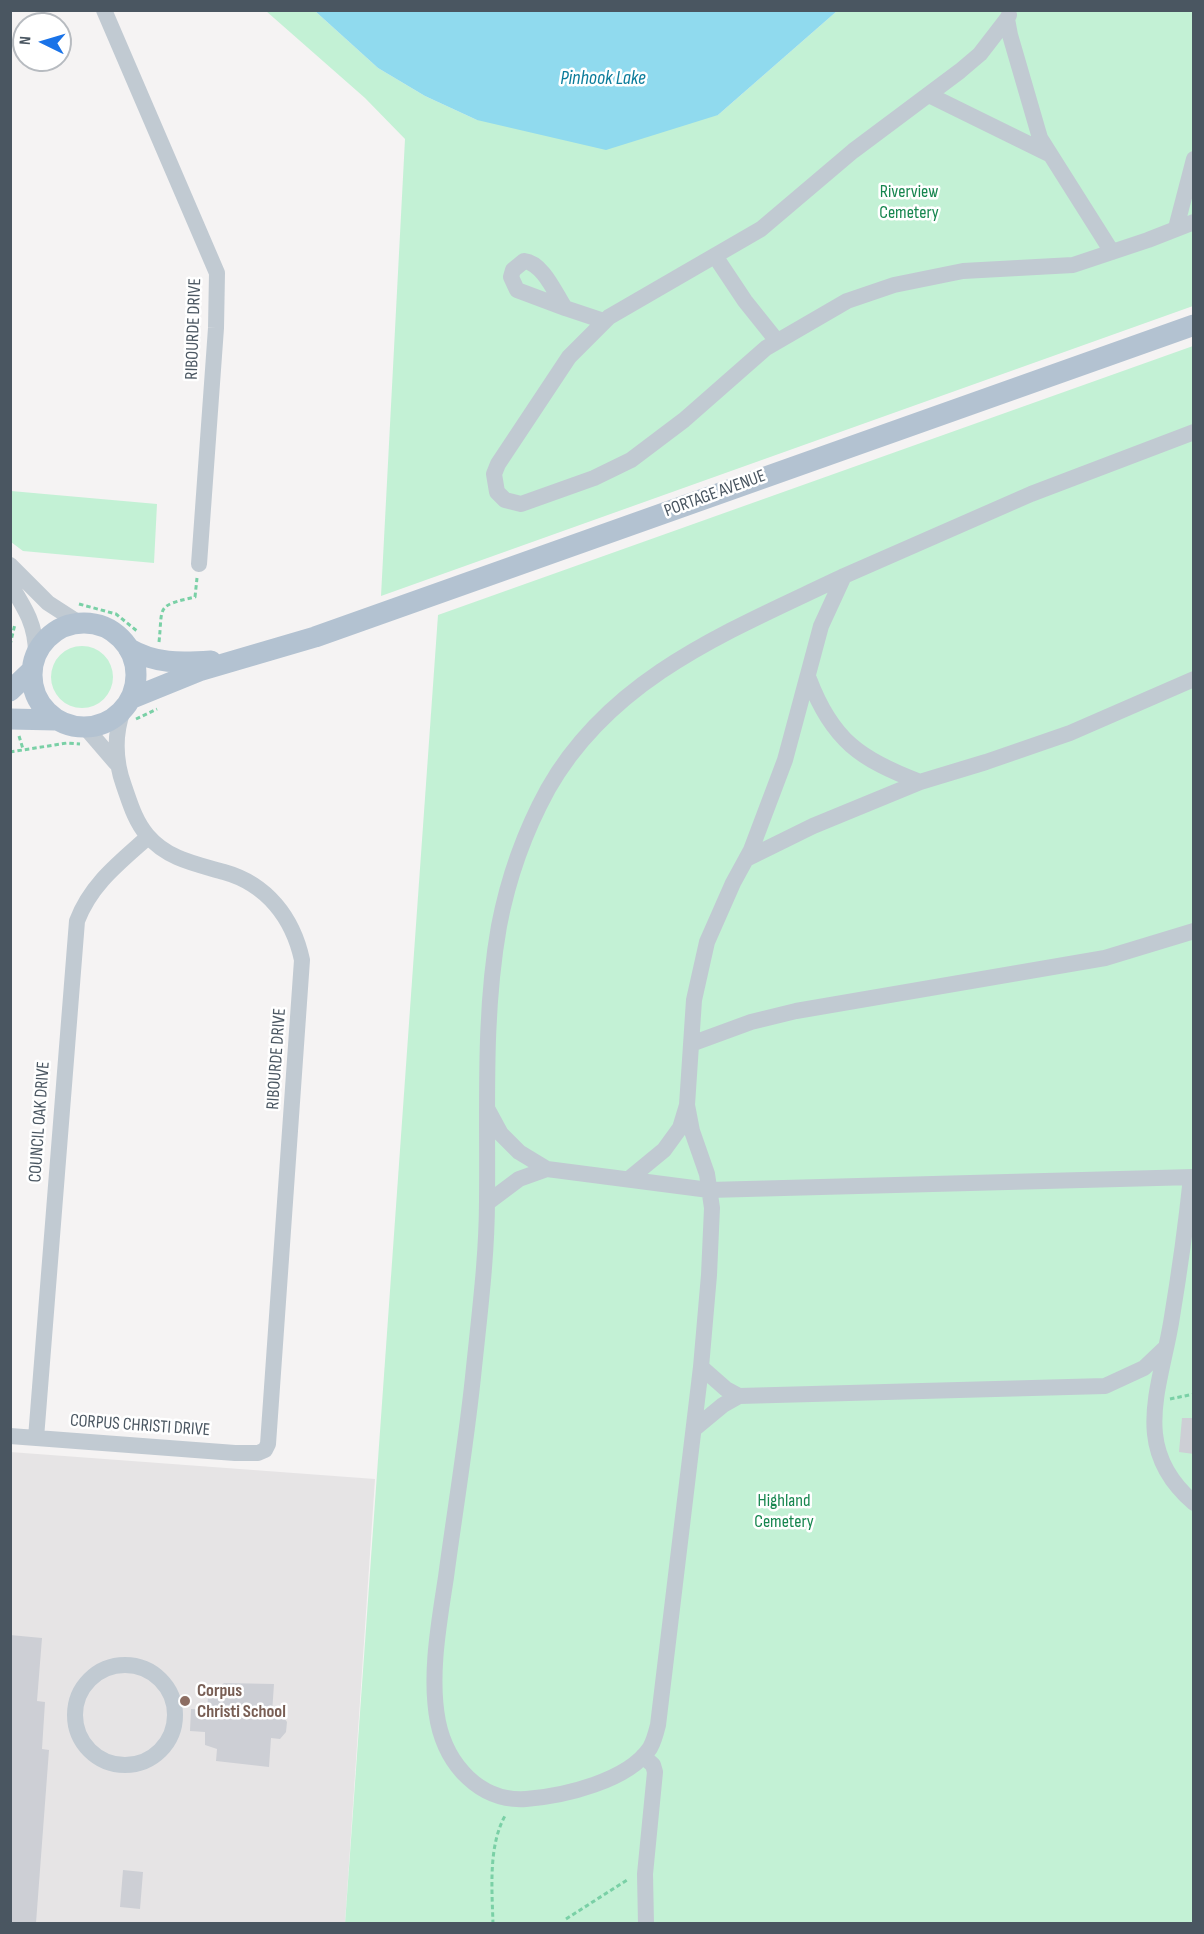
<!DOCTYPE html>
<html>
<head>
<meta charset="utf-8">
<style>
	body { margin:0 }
	#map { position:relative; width:1204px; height:1934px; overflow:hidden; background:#f5f3f3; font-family:"Sofia Sans Condensed",sans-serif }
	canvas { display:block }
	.frame { position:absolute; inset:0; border:12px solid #4a5661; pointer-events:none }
	.north { position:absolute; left:12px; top:12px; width:60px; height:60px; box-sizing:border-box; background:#fff; border:2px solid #b7bbc0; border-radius:50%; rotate:275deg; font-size:16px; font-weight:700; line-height:24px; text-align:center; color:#4a5661 }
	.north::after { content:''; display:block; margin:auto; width:21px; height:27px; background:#1a73e8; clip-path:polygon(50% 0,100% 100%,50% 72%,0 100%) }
</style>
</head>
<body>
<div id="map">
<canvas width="1204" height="1934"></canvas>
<div class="frame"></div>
<div class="north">N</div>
</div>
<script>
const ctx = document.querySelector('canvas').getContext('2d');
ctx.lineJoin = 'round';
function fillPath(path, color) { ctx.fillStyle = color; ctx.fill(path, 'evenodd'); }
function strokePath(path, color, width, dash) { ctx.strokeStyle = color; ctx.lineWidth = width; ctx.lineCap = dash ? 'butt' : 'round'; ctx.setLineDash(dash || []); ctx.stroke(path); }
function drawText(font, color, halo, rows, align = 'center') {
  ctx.font = font + ' "Sofia Sans Condensed",sans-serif'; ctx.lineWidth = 5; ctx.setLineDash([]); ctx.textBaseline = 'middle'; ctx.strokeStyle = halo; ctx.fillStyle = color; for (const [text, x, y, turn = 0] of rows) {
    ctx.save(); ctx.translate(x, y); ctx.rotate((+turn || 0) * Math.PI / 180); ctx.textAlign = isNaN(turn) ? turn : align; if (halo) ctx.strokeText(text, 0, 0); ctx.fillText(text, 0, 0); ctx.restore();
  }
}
const education = new Path2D(`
	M10,1452L375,1479L345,1923H11Z`);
const green = new Path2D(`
	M266,11H315L378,68L425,96L477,120L718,115L837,11H1193V306L381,596L405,139L365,98Z
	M1193,346V1923L345,1924L438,615Z
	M11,491L157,504L154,563L23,551L11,542Z
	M51 677a31 31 0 1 1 62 0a31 31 0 1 1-62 0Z`);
const water = new Path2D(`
	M315,11H837L718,115L606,150L477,120L425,96L378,68Z`);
const building = new Path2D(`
	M1182,1418H1194V1454L1179,1452Z
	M10,1635L42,1638L37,1701L45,1702L42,1749L49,1750L36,1923H10Z
	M224,1683L274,1684L272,1713L281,1714L287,1722L286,1732L280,1739L271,1738L269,1767L216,1761L217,1749L205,1745V1732L190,1731L191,1709L207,1710L208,1697Z
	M123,1870L143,1872L140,1909L120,1907Z`);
const path = new Path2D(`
	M79,604L116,614L137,631
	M159,642C163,606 155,606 195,597L197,578
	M10,645L15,624
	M136,719L157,709
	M19,736L23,749
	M10,752L67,743L80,744
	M1170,1399L1194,1394
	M566,1919L627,1880
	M493,1924C492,1888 488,1845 506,1814`);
const minor = new Path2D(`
	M104,10L217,273L216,328L199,564
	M1009,15L1007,19L1010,35L1040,138L1112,252
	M1007,19L980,54L960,71L853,151L761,229L609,317L569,357L498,464L494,474L497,492L505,500L521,504L594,478L631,460L684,420L766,348L847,301L894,285L963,271L1073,265L1148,240L1194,222
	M929,95L1049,154
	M1176,228L1194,159
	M715,256L745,301L777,341
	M524,261C543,263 555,293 565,308L517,290L511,277L513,270Z
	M565,308L604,321
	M10,565L48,603L79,623
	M10,584C25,608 36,625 36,654
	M809,679C832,740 861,760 920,782
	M85,727L116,763
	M746,859L813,826L920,782L986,762L1070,733L1194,679
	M691,1044L751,1022L796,1011L1105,958L1194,931
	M687,1105L692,1131L707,1174L712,1208L709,1275L701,1367L658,1725C656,1733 654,1741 650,1748C628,1781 564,1796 526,1799C480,1802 447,1765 438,1722C429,1676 439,1623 446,1577C455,1510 466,1444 473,1377C479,1318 487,1258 487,1200C488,1108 483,1016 499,926C508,879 525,831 548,789C613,675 732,630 844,576
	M488,1110L501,1134L519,1152L547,1169L709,1190L1194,1177
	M1191,1177C1186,1226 1179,1275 1171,1323C1159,1392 1131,1449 1194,1503
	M630,1178L664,1150L680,1128L687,1105L694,1000L707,942L733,883L751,850L785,760L821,626L844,576L1031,494L1194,432
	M487,1203L519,1179L547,1169
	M701,1367L726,1389L739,1396
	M694,1429L723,1405L739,1396L1105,1386L1144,1368L1164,1349
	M10,1436L235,1453H258L265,1450L268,1444L302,960C293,918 267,884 224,872C196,864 167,859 147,835C135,821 130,803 124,786C115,761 114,735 123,710
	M36,1438L77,921C91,884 119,863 148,837
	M75 1715a50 50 0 1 1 100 0a50 50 0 1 1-100 0Z
	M643,1756L653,1765L655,1772L645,1874L646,1924`);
const major = new Path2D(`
	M32 675a52 52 0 1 1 104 0a52 52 0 1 1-104 0Z
	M128,648C155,664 180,663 211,661
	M10,691L32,670
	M130,699L199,671L315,637L1194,325
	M10,719L56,720`);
const markers = [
	[185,1701,6,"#8d6e63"]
];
const parkNames = [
	["Riverview",909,192],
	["Cemetery",909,213],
	["Highland",784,1501],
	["Cemetery",784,1522]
];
const streetNames = [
	["RIBOURDE DRIVE",194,329,-88],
	["PORTAGE AVENUE",715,494,-20],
	["RIBOURDE DRIVE",277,1059,-86],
	["COUNCIL OAK DRIVE",40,1122,-86],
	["CORPUS CHRISTI DRIVE",140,1426,4]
];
const educationNames = [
	["Corpus",197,1691],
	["Christi School",197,1712]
];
const waterNames = [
	["Pinhook Lake",603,79]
];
fillPath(education, '#e6e4e5');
fillPath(green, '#c3f1d5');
fillPath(water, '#90daee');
fillPath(building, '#cdcfd5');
strokePath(path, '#7ad0a6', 3, [4.5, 3]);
strokePath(minor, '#c1cad2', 16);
strokePath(major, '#b3c2d1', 21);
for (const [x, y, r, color] of markers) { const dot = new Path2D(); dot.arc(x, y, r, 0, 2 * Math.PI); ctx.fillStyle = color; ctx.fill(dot); strokePath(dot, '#fff', 2); }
drawText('18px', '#17864f', '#fff', parkNames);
drawText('18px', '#4a5661', '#fff', streetNames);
drawText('bold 18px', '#785e54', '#fff', educationNames, 'left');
drawText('italic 20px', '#0c7c9b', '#fff', waterNames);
</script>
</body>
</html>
